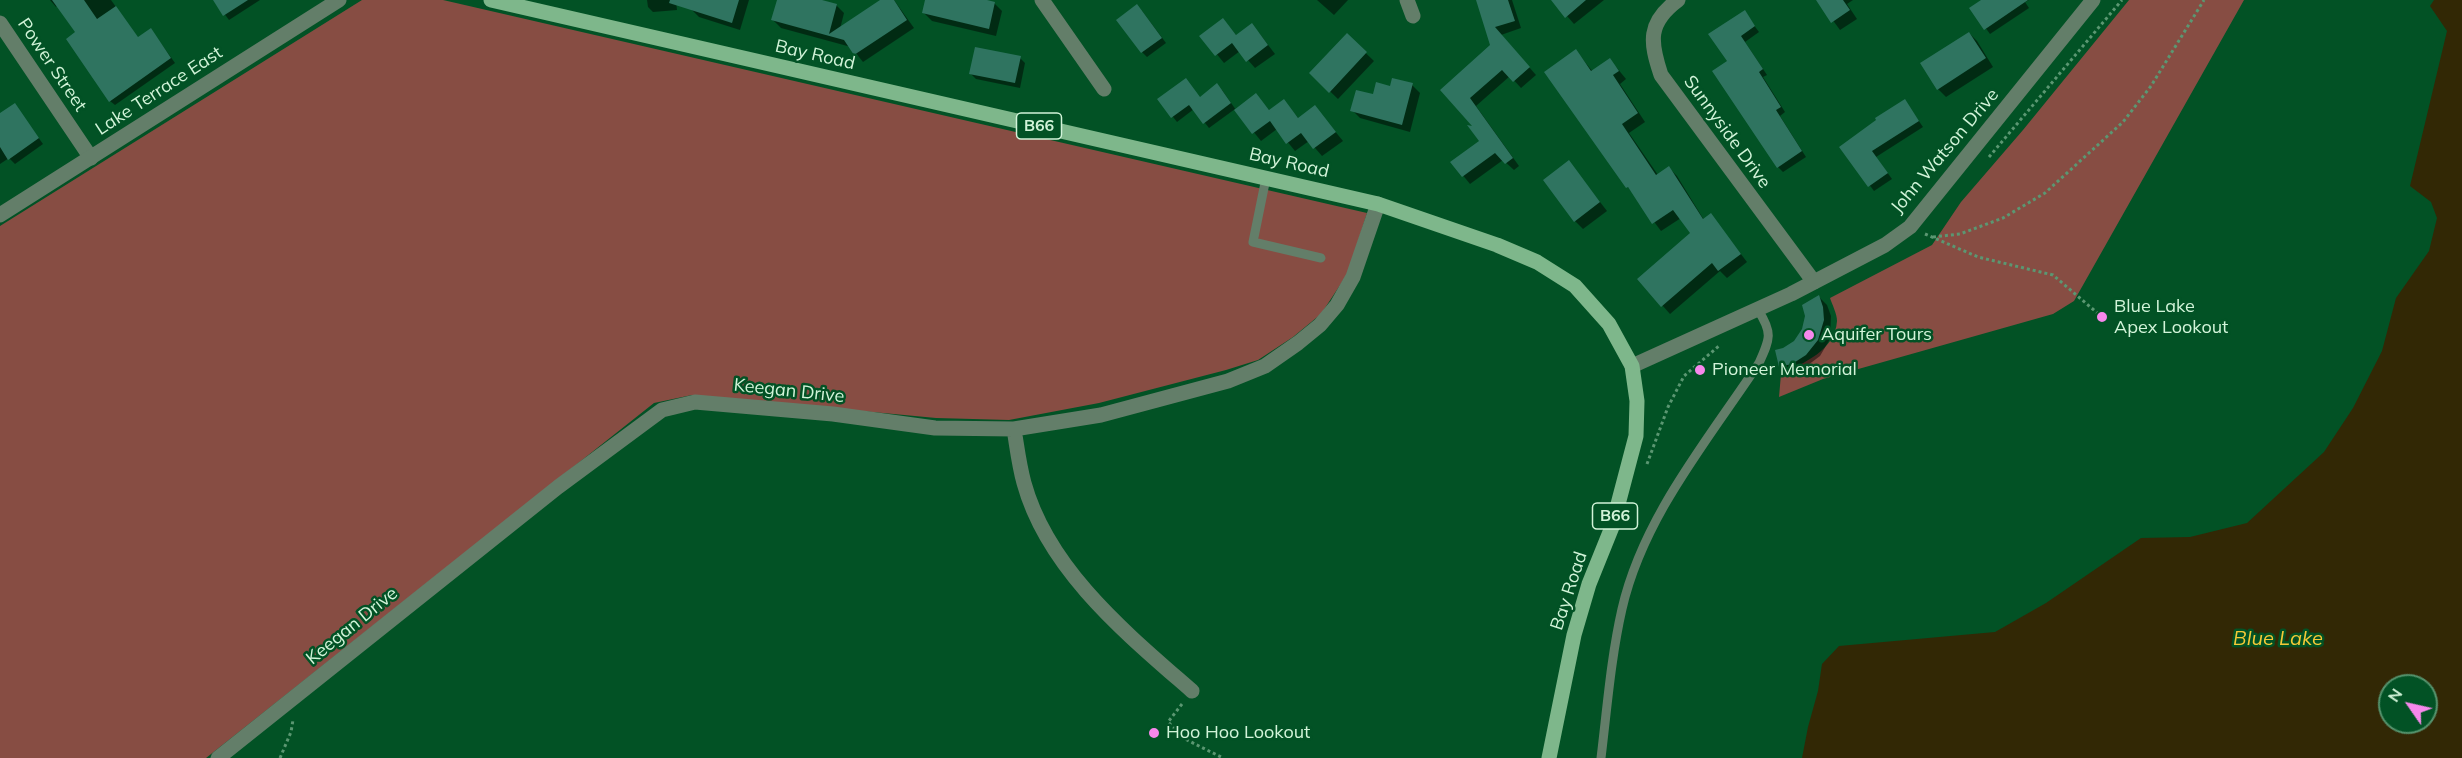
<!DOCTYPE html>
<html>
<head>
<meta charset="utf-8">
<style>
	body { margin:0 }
	#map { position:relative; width:2462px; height:758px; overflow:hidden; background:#025225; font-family:Mulish,sans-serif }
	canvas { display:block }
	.north { position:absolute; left:2378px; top:674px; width:60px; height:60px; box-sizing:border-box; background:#025225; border:2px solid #55936d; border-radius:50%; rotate:304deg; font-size:16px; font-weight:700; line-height:24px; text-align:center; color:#d2f4d9 }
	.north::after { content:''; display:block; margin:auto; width:21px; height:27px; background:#f788ec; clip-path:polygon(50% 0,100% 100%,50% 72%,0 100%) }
</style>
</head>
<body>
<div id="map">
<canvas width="2462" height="758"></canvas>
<div class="north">N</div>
</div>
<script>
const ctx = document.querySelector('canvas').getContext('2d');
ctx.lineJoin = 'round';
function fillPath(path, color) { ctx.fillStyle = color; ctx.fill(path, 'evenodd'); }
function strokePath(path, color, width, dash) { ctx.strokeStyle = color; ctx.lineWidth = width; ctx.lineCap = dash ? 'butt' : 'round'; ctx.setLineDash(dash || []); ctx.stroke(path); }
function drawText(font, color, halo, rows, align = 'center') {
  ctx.font = font + ' Mulish,sans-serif'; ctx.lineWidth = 5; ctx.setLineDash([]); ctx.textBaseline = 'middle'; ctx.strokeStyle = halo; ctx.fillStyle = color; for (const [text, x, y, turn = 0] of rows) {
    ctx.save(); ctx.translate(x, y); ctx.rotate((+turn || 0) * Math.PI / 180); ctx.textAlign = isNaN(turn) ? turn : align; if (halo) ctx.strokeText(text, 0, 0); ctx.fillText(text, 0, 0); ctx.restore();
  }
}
const green = new Path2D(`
	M362,0H443L1367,213L1348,273L1321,314L1293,337L1258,360L1226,370L1099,403L1009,420L936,418L692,395L654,403L206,758H0V226Z
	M2129,0H2244L2074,301L2053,314L1823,379L1779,397L1781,374C1803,363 1835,351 1837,321C1837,314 1832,304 1830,298L1932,245L1961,202L2023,130Z`);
const water = new Path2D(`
	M2434,0H2462V758H1802L1808,727L1818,691L1822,664L1839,646L1995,632L2046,603L2141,538L2190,537L2247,523L2324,452L2353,408L2382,351L2396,298L2429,251L2437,218L2431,202L2410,186L2447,31L2430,6ZM2390,686H2426V722H2390Z`);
const shadow = new Path2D(`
	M50,0H111L139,39L155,35L175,63L115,105L110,101L77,32L58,5L56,7Z
	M214,0H260L229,20Z
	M647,0H676L677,10L653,12L648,7Z
	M694,0H749L740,30L699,17L691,9Z
	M778,0H817L836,5L844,13L840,29L882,0H894L914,28L863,62L851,47L781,28L773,20Z
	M927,0H980L994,3L1002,11L996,36L932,21L924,13Z
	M1317,0H1348L1334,15Z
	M1478,0H1512L1521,28L1501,35L1536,75L1521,88L1510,76L1476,106L1519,166L1514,170L1503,160L1470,184L1452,162L1481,141L1476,129L1442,90L1492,45Z
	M1553,0H1604L1574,24Z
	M1818,0H1853L1847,4L1857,19L1840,30Z
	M1983,0H2029L2025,2L2029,8L1990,34L1971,8Z
	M1142,11L1166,43L1147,57L1142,52Z
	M1744,12L1759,32L1745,42L1767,75L1763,77L1785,112L1780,116L1806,157L1783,172L1778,167L1729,62Z
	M1223,20L1237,36L1259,33L1275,54L1255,68L1240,51L1224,63L1202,36Z
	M1969,33L1977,41L1993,67L1946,97L1938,89Z
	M1347,35L1374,61L1338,99L1311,73Z
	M1576,51L1593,72L1609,60L1617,68L1626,79L1620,84L1645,122L1629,133L1658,175L1669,168L1677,176L1704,220L1711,215L1747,262L1727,278L1720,271L1670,314L1639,279L1692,234L1681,218L1661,231L1628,187Z
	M1020,58L1025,63L1020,88L976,79L971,74Z
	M1412,85L1420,93L1410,132L1360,118L1352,110L1391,88Z
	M1222,90L1236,110L1256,95L1270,111L1284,101L1299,119L1315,107L1343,141L1322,156L1309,141L1295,151L1277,129L1261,141L1235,109L1209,128L1194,109L1177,122L1159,99L1200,98Z
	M1905,101L1923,127L1876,157L1892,179L1874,191L1841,147Z
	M15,105L43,144L15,164L9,158L0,164V115Z
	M1569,162L1607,211L1583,229L1575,221Z
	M1819,297L1827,305L1831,316L1830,339L1820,356L1800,371L1788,374L1780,366L1804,329Z`);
const building = new Path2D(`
	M52,0H84L97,19L116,6L138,37L151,28L171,58L109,102L66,39L75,32Z
	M213,0H248L223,16Z
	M670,0H739L732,23L669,3Z
	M777,0H822L837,4L829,34L880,0H894L907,20L854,55L844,40L771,20Z
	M925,0H987L995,2L989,29L922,13Z
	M1476,0H1508L1515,21L1495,27L1530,67L1513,82L1502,70L1470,98L1513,158L1505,164L1495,153L1462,177L1450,162L1479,141L1467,125L1472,126L1440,90L1490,45Z
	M1551,0H1586L1565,18Z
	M1816,0H1843L1850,10L1831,23Z
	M1981,0H2028L1984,30L1969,8Z
	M1137,4L1162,38L1141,53L1116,20Z
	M1745,10L1755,26L1741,36L1763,69L1759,72L1781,107L1776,110L1802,151L1777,168L1712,71L1727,61L1708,34Z
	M1223,18L1236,35L1252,23L1268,45L1246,62L1232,43L1215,56L1199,36Z
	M1969,32L1986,58L1937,90L1920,63Z
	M1347,33L1367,52L1329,93L1309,73Z
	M975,47L1021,56L1015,83L969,74Z
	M1576,49L1591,71L1610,58L1619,71L1613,75L1638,113L1622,124L1656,175L1669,166L1703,219L1711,213L1741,254L1718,271L1712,263L1661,307L1637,279L1690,233L1673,210L1652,224L1628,187L1626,188L1544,72Z
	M1186,78L1200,97L1217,83L1231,103L1203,124L1189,105L1171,118L1157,99Z
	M1392,78L1413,83L1402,125L1350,111L1356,90L1373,94L1376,82L1390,86Z
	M1256,93L1269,110L1284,99L1298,118L1315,105L1336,132L1313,149L1301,133L1286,144L1270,121L1252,134L1234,110Z
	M1905,99L1919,121L1872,151L1888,173L1868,187L1839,147L1876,120L1875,118Z
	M15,103L39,138L8,160L0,147V113Z
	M1569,160L1600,202L1574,222L1543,180Z
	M1819,295L1823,307L1824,320L1818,340L1806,355L1792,364L1779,367L1775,350L1783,348L1794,341L1802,329L1805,316L1802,305Z`);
const path = new Path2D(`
	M1989,157L2122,0
	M1925,234L1978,257L2053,275L2102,317
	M1933,237L1960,234L2003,218L2045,193L2123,122L2151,86L2204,0
	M1647,464L1668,407L1684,376L1720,345
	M1182,704L1168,722L1185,739L1223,758
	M280,758L291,732L293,720`);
const service = new Path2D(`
	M1266,178L1253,242L1321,258
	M1601,758C1607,709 1611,657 1622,609C1643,517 1708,440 1759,363C1770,339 1773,333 1758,310`);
const minor = new Path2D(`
	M1042,0L1104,89
	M1407,0L1413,16
	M1678,0C1647,23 1650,42 1661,75L1814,282
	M0,23L91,158
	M1014,429C1017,447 1019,465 1024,483C1048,570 1127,634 1192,691
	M218,758L558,487L662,410L695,402L833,414L935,428L1014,429L1101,415L1228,381L1265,366L1298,343L1320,325L1337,305L1353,277L1378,204`);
const tertiary = new Path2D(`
	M0,215L339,0
	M1632,366L1791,294L1885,245L1910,227L2093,0`);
const primary = new Path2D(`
	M491,0L1378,204L1497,245L1537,262L1575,286L1609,324L1632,366L1637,401L1636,436L1612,527L1589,584L1574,635L1549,758`);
const markers = [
	[2102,317,6,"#f788ec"],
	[1809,335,6,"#f788ec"],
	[1700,370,6,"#f788ec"],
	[1154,733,6,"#f788ec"]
];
const shields = [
	[1039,126,45],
	[1615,516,45]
];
const shieldNames = [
	["B66",1039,126],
	["B66",1615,516]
];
const streetNames = [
	["Bay Road",815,55,13],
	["Power Street",52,65,56],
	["Lake Terrace East",159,91,-33],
	["Sunnyside Drive",1727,132,54],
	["John Watson Drive",1945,151,-50],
	["Bay Road",1289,163,13],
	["Keegan Drive",789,391,6],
	["Bay Road",1569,591,-72],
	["Keegan Drive",352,626,-39]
];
const poiNames = [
	["Blue Lake",2114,307],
	["Apex Lookout",2114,328],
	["Aquifer Tours",1821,335],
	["Pioneer Memorial",1712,370],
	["Hoo Hoo Lookout",1166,733]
];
const waterNames = [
	["Blue Lake",2278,639]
];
fillPath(green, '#874d43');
fillPath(water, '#322805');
fillPath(shadow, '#0007');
fillPath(building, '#2f7460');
strokePath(path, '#5b9772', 3, [3, 3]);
strokePath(service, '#637e69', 9);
strokePath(minor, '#637e69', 15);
strokePath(tertiary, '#637e69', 15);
strokePath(primary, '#7eb78b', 15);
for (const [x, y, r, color] of markers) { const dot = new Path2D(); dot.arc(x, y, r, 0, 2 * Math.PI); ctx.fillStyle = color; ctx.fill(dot); strokePath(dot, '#025225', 2); }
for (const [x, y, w] of shields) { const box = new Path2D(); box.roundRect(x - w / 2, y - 13, w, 26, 4.5); ctx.fillStyle = '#025225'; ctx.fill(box); strokePath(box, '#d2f4d9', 1.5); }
drawText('bold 16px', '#d2f4d9', null, shieldNames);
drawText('18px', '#d2f4d9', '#025225', streetNames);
drawText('18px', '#d2f4d9', '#025225', poiNames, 'left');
drawText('italic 20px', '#f5c937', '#025225', waterNames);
</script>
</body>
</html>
